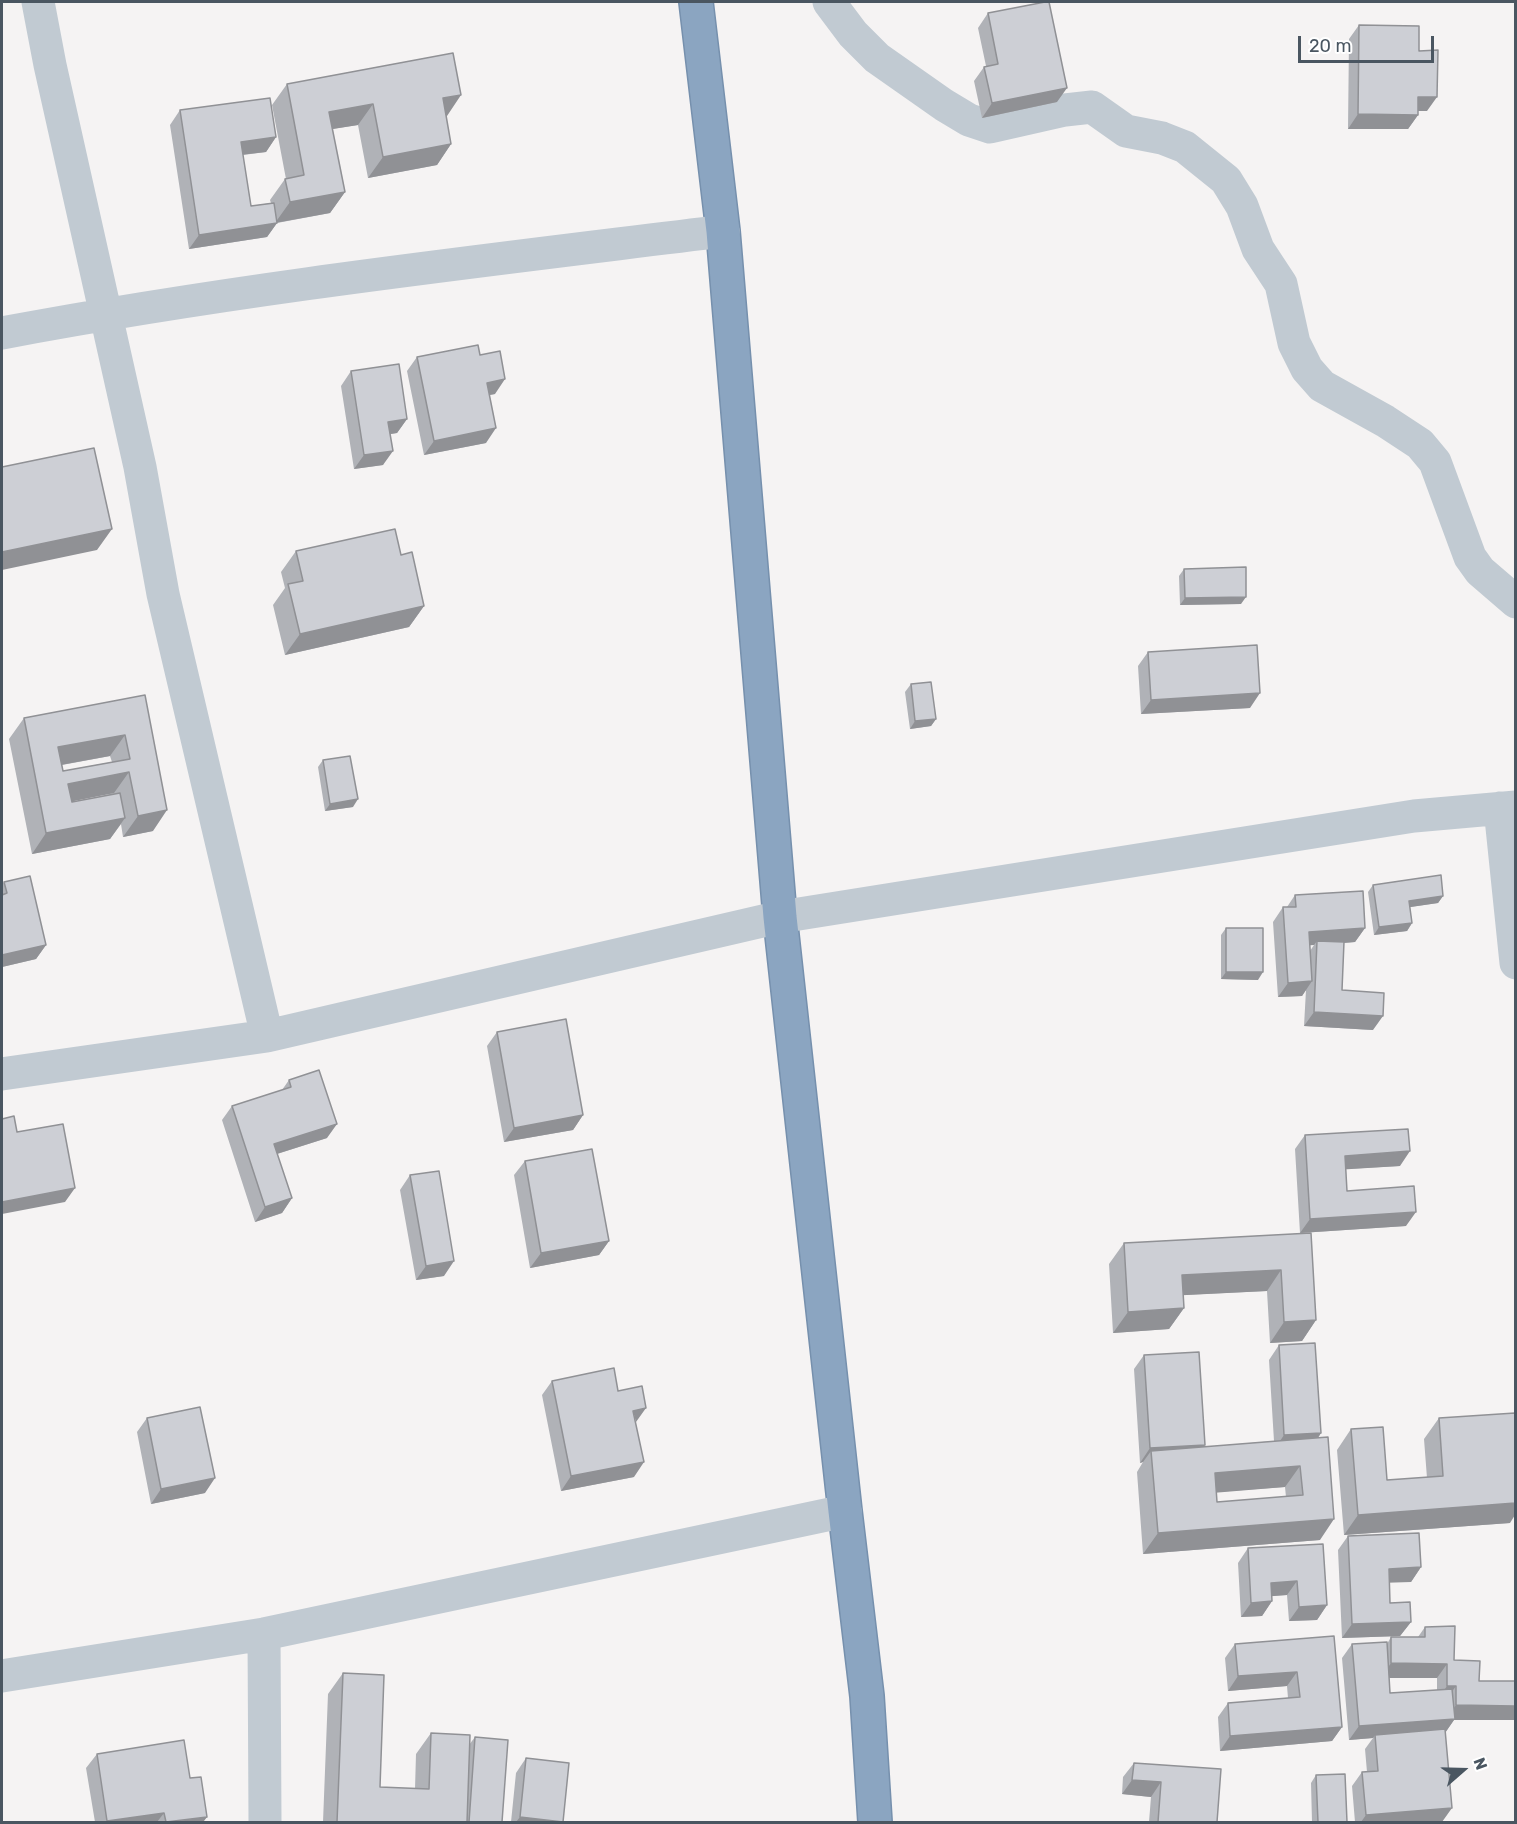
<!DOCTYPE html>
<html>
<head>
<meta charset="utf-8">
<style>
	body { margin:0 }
	#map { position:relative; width:1517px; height:1824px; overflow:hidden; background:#f5f3f3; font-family:Rubik,sans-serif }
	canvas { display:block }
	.frame { position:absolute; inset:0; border:3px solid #4a5661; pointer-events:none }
	.north { position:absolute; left:1433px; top:1740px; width:60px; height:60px; -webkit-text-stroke:4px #fff; paint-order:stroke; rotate:70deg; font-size:16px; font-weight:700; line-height:24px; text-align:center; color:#4a5661 }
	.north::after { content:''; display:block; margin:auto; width:21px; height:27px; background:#4a5661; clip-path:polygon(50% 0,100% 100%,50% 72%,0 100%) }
	.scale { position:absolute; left:1298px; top:36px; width:136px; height:27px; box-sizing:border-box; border:3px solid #4a5661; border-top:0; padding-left:8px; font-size:18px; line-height:21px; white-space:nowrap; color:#4a5661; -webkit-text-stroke:4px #fff; paint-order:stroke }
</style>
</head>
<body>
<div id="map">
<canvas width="1517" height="1824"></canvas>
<div class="frame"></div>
<div class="north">N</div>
<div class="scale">20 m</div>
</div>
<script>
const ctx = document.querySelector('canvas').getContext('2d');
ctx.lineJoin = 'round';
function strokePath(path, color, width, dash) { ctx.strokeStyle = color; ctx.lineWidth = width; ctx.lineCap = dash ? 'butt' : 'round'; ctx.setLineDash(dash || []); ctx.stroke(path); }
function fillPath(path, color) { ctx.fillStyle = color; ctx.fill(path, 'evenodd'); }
const minor = new Path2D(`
	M38,2L50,65L140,467L163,594L267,1036
	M829,2L853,34L877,58L944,105L969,120L990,127L1065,110L1092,107L1126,131L1162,138L1185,147L1226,180L1242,206L1258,249L1281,284L1294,343L1307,369L1322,386L1385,421L1420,444L1435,462L1470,557L1480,571L1516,602
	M2,333C240,288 482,261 723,231
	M1500,808L1516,963
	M2,1074L267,1036L780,917L1414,816L1516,807
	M264,1634L265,1822
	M2,1676L264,1634L845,1511`);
const highway = new Path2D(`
	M696,2L723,231L780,917L845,1511L867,1696L875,1822`);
const wall = new Path2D(`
	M988,13L1057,102L982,118L974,81L984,67L986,66L978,28Z
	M1359,25L1419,51L1427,111H1418V115L1408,129H1348L1349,39Z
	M287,84L447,116H446L451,144L437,165L368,178L358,125L332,129L345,192L330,213L277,223L267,237L189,249L170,125L180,110L276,137L266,152L243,155L251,206L271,203L270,200L285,179H286L272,105Z
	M480,355L495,394L490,395L486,443L424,455L407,371L417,357Z
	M351,371L407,419L397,433L390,434L383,465L354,469L341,386Z
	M296,551L401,555L424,606L409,627L285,655L273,605L285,588L281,572Z
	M1184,569L1241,604L1180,605L1179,576Z
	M1148,652L1250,708L1141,714L1138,666Z
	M911,684L936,719L931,726L910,729L905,692Z
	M145,695L153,831L123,837L121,824L110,839L32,854L9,739L24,718ZM110,756L112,762L63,771L62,765ZM114,793L72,802V801Z
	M323,760L353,807L325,811L318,767Z
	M4,882L46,945L36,959L2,967V885Z
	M1373,885L1443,896L1438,903L1410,907L1412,923L1407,931L1374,935L1368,892Z
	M1295,895L1365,928L1355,942L1344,943L1342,990L1373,1030L1304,1026L1306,990L1302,996L1278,997L1273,922L1283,907H1287ZM1310,945H1314L1310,951Z
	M1226,928L1258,980L1221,979V935Z
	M497,1032L583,1115L573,1130L504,1142L487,1046Z
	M289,1080L327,1138L277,1154L292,1198L282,1213L255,1222L222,1120L232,1106L282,1090Z
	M1305,1135L1400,1166L1346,1169L1347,1191L1406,1226L1300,1233L1295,1149Z
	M525,1161L609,1241L599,1255L530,1268L514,1175Z
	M410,1175L444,1276L416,1280L400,1190Z
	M1311,1233L1316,1320L1302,1341L1270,1343L1267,1291L1183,1295L1184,1308L1169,1329L1113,1333L1109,1264L1124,1243Z
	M1279,1345L1321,1433L1318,1438L1320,1540L1143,1554L1137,1472L1143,1462L1140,1463L1134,1369L1144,1355L1203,1447L1274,1441L1269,1360ZM1285,1487L1286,1497L1217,1502L1216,1492Z
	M552,1381L618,1391L635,1422L634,1477L561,1491L542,1395Z
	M147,1418L205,1493L151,1504L137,1432Z
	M1439,1418L1510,1523L1344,1535L1337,1450L1351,1429L1387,1480L1427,1478L1424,1439Z
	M1348,1536L1421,1567L1411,1582H1389L1390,1603L1411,1622L1400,1636L1342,1638L1338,1550Z
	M1323,1544L1327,1605L1317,1620L1289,1621L1287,1595L1271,1596L1272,1601L1262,1616L1241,1617L1238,1563L1248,1548Z
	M1425,1627L1454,1660L1479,1681H1515V1720H1454L1445,1733L1442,1822H1355L1352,1786L1362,1772H1367L1365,1749L1373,1738L1349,1740L1342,1658L1352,1644H1387L1391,1637H1418ZM1389,1678H1437V1690L1390,1693Z
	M1334,1636L1342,1727L1332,1741L1220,1751L1218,1717L1228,1703L1288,1698L1287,1686L1228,1691L1225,1658L1235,1644Z
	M343,1673L380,1787L415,1789L416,1754L431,1733L469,1745L475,1737L502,1822H323L328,1694Z
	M97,1754L207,1817L203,1822H95L86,1768Z
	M526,1758L563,1822H511L516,1773Z
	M1134,1763L1217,1822H1149L1151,1797L1122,1794L1123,1777Z
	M1316,1775L1347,1822H1312L1311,1783Z`);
const shadedWall = new Path2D(`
	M1067,88L1057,102L982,118L992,103Z
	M461,95L447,116L428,119L443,98Z
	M1418,97H1437L1427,111H1408Z
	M373,104L358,125L314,132L329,112Z
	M1358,114L1418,115L1408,129H1348Z
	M276,137L266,152L231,156L241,142Z
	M451,144L437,165L368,178L383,157Z
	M345,192L330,213L275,223L290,202Z
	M277,223L267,237L189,249L199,235Z
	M505,379L495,394L477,397L487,383Z
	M407,419L397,433L378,436L388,422Z
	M496,428L486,443L424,455L434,441Z
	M393,451L383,465L354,469L364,455Z
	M112,529L97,550L2,570V552Z
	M1246,597L1241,604L1180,605L1185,598Z
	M424,606L409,627L285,655L300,634Z
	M1260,693L1250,708L1141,714L1151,700Z
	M936,719L931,726L910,729L915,721Z
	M125,735L110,756L44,768L58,747Z
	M129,772L114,793L54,805L68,784Z
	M358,799L353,807L325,811L330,804Z
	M167,810L153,831L123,837L138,816Z
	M125,818L110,839L32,854L46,833Z
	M1443,896L1438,903L1404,908L1409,901Z
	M1412,923L1407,931L1374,935L1379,927Z
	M1365,928L1355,942L1317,945V941L1314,945L1299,946L1309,932Z
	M46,945L36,959L2,967V955Z
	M1226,972H1263L1258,980L1221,979Z
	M1312,981L1302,996L1278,997L1288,983Z
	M1314,1012L1383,1016L1373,1030L1304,1026Z
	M583,1115L573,1130L504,1142L514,1128Z
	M337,1124L327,1138L264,1158L274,1144Z
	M1410,1151L1400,1166L1335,1170L1345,1156Z
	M75,1188L65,1202L2,1214V1202Z
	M292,1198L282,1213L255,1222L265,1207Z
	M1416,1212L1406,1226L1300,1233L1310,1219Z
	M609,1241L599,1255L530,1268L541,1253Z
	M454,1261L444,1276L416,1280L426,1266Z
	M1281,1270L1267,1291L1167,1296L1182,1275Z
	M1184,1308L1169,1329L1113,1333L1128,1312Z
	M1316,1320L1302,1341L1270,1343L1284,1322Z
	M646,1408L636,1422L633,1411Z
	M1321,1433L1311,1448L1274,1450L1284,1435Z
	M1205,1445L1195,1460L1151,1451L1143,1462L1140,1463L1150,1448Z
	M644,1462L634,1477L561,1491L571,1476Z
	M1300,1466L1285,1487L1200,1494L1215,1473Z
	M215,1478L205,1493L151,1504L161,1489Z
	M1515,1503V1515L1510,1523L1344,1535L1358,1515Z
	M1334,1519L1320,1540L1143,1554L1158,1533Z
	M1421,1567L1411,1582L1379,1583L1389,1569Z
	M1297,1581L1287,1595L1261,1597L1271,1583Z
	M1272,1601L1262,1616L1241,1617L1251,1603Z
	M1327,1605L1317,1620L1289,1621L1299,1607Z
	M1411,1622L1400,1636L1342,1638L1352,1624Z
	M1391,1663L1447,1664L1437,1678H1381Z
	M1297,1672L1287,1686L1228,1691L1238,1676Z
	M1447,1686H1456L1446,1700L1437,1701Z
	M1456,1705L1515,1706V1720H1454L1445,1733L1375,1735L1373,1738L1349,1740L1359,1726L1446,1719Z
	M1342,1727L1332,1741L1220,1751L1230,1736Z
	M1132,1780L1161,1782L1151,1797L1122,1794Z
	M1452,1808L1442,1822H1361L1366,1815Z
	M164,1813L157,1822H107V1821Z
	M207,1817L203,1822H171Z
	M520,1817L563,1822H516Z`);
const building = new Path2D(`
	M1045,2H1049L1067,88L992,103L984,67L998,64L988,13Z
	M1359,25L1419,26V51L1438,50L1437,97H1418V115L1358,114Z
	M453,53L461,95L443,98L451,144L383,157L373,104L329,112L345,192L290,202L285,179L304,175L287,84Z
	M270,98L276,137L241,142L251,206L274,203L277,223L199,235L180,110Z
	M478,345L480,355L500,351L505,379L487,383L496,428L434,441L417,357Z
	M399,364L407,419L388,422L393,451L364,455L351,371Z
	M94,448L112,529L2,552V467Z
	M395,529L401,555L412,552L424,606L300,634L288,584L303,581L296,551Z
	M1246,567V597L1185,598L1184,569Z
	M1257,645L1260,693L1151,700L1148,652Z
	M931,682L936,719L915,721L911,684Z
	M145,695L167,810L138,816L129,772L68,784L72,802L120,793L125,818L46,833L24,718ZM125,735L130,759L63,771L58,747Z
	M350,756L358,799L330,804L323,760Z
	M1441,875L1443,896L1409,901L1412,923L1379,927L1373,885Z
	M30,876L46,945L2,955V895L7,893L4,882Z
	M1363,891L1365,928L1309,932L1312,981L1288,983L1283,907H1296L1295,895Z
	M1226,928H1263V972H1226Z
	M1317,941L1344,942L1342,990L1384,993L1383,1016L1314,1012Z
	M566,1019L583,1115L514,1128L497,1032Z
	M319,1070L337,1124L274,1144L292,1198L265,1207L232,1106L291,1087L289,1080Z
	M14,1116L17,1132L63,1124L75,1188L2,1202V1119Z
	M1408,1129L1410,1151L1345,1156L1347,1191L1414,1186L1416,1212L1310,1219L1305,1135Z
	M592,1149L609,1241L541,1253L525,1161Z
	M439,1171L454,1261L426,1266L410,1175Z
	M1311,1233L1316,1320L1284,1322L1281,1270L1182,1275L1184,1308L1128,1312L1124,1243Z
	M1315,1343L1321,1433L1284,1435L1279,1345Z
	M1199,1352L1205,1445L1150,1448L1144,1355Z
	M614,1368L618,1391L642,1386L646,1408L633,1411L644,1462L571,1476L552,1381Z
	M200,1407L215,1478L161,1489L147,1418Z
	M1515,1413V1503L1358,1515L1351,1429L1383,1427L1387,1480L1443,1476L1439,1418Z
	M1328,1437L1334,1519L1158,1533L1151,1451ZM1300,1466L1303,1495L1217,1502L1215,1473Z
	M1419,1533L1421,1567L1389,1569L1390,1603L1410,1602L1411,1622L1352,1624L1348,1536Z
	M1323,1544L1327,1605L1299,1607L1297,1581L1271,1583L1272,1601L1251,1603L1248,1548Z
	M1455,1626L1454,1660L1480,1661L1479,1681H1515V1706L1456,1705V1686H1447V1664L1391,1663V1637H1425V1627Z
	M1334,1636L1342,1727L1230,1736L1228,1703L1300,1697L1297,1672L1238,1676L1235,1644Z
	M1387,1642L1390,1693L1452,1689L1455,1719L1359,1726L1352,1644Z
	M343,1673L384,1675L380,1787L429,1789L431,1733L470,1735L467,1822H337Z
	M1445,1729L1452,1808L1366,1815L1362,1772L1378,1771L1375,1735Z
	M475,1737L508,1740L502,1822H469Z
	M184,1740L190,1778L201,1777L207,1817L166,1822L164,1813L107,1821L97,1754Z
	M526,1758L569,1763L563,1822L520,1817Z
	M1134,1763L1221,1769L1217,1822H1158L1161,1782L1132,1780Z
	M1345,1774L1347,1822H1318L1316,1775Z`);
strokePath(highway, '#7690ad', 36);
strokePath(minor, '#c1cad2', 33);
strokePath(highway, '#8ba5c1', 33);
fillPath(wall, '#b0b2b7');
fillPath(shadedWall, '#909195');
fillPath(building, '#cdcfd5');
strokePath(building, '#909195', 1.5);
</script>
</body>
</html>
